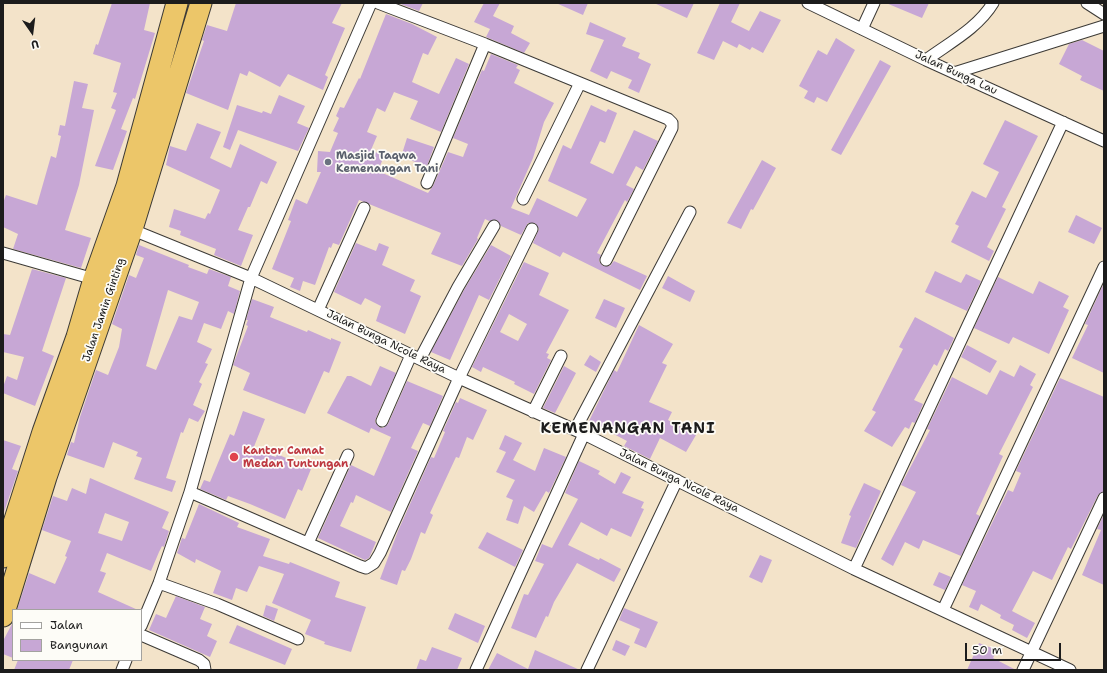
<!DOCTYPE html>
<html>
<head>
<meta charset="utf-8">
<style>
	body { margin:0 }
	#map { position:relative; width:1107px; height:673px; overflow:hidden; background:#f3e3c9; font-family:"Shantell Sans",sans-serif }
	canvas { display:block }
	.frame { position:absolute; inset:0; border:4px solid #1c1c1c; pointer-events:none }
	.legend { position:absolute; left:12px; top:609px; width:130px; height:52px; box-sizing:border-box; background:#fdfcf7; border:1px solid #a3a29f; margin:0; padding:5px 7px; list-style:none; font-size:12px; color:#1c1c1c }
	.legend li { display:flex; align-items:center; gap:8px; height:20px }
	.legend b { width:20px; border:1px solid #a3a29f }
	.north { position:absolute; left:12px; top:12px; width:40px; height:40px; -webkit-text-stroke:3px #fdfcf7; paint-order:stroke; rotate:166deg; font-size:11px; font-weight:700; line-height:16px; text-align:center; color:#1c1c1c }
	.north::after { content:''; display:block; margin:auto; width:14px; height:18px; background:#1c1c1c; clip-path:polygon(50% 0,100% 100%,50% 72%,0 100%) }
	.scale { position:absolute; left:965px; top:643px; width:96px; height:18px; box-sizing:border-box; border:2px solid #1c1c1c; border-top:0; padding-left:5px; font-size:12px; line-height:14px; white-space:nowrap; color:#1c1c1c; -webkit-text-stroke:3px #fdfcf7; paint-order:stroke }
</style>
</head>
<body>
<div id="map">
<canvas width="1107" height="673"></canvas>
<div class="frame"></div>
<ul class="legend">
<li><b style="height:5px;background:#fff"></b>Jalan</li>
<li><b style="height:11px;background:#c7a7d5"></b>Bangunan</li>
</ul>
<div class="north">U</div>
<div class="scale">50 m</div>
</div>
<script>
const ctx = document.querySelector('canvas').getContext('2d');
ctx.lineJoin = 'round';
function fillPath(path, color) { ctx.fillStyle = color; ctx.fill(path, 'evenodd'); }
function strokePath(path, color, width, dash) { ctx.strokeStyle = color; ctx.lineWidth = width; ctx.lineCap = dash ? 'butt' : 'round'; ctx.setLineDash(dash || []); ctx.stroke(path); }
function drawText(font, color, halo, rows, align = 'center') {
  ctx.font = font + ' "Shantell Sans",sans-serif'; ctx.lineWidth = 3.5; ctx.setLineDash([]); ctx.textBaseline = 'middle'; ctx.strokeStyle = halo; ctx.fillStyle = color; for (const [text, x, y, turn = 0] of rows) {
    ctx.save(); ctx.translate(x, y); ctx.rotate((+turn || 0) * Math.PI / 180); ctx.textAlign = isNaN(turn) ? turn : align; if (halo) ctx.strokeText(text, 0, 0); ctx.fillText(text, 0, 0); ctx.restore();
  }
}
const building = new Path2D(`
	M112,3H150L144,30L155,33L135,99L133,98L121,129L127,131L113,170L95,166L116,110L111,108L117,93L113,92L121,63L93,54L96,44L98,45Z
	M236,3H342L332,23L345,28L325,75L328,77L323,90L288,74L280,87L249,71L247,76L240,73L228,110L186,93L204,41L202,40L207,25L227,31Z
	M398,3H423L419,11Z
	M484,3H500L493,16L514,26L511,33L530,43L524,53L486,37L490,29L474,22Z
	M556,3H588L583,15Z
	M654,3H694L687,18Z
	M720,3H740L731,22L749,31L760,11L781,20L763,53L752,47L750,50L739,44L737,48L723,41L714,60L697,53Z
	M886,3H929L922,18Z
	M386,14L412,24L437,37L428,55L423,53L412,82L439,94L456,58L469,64L441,132L410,119L418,101L394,92L385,112L377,108L367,132L377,136L371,150L384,156L378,171L428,193L433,186L448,152L463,157L468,144L453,138L482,70L484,71L491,54L518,65L516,68L520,70L514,83L554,103L544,122L533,158L511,208L529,215L537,198L577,217L587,199L548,181L563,145L571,149L591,105L606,112L608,109L617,113L605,143L600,141L590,163L613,174L634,130L658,141L643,170L636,166L626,185L634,189L627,202L625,200L597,253L601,255L599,261L603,266H610L614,261L647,276L640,290L563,252L560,257L533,243L539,229L535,223H528L521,235L501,226L497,220L489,221L485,219L477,238L478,239L462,266L431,254L441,233L359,200L339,245L333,243L331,248L329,247L315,285L303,281L300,291L290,287L294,278L272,269L291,221L288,220L296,199L307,204L321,172H317L318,151L330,152L338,133L333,131L339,118L336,116L340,107L344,108L359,78L360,79Z
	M590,22L626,38L622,46L640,53L638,58L651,64L639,93L628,88L632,80L611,71L607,79L590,71L604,40L586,34Z
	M836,38L855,50L827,102L817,97L814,103L804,98L808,91L799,86L818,50L827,55Z
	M1082,40L1104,51V91L1080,80L1082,76L1059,64L1069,44Z
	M880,60L891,66L841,155L831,150Z
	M74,81L88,84L82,108L94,110L79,185L65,230L91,238L81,268L13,249L18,234L3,227V203L6,195L37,205L51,156L56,158L61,136L58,135L60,125L65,126Z
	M279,95L305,106L297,123L309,128L298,151L238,130L230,150L223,147L237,105L262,113L263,111L271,114Z
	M1005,120L1038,136L1002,207L1006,209L987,247L994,251L989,261L951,242L959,226L955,224L972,191L986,198L999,172L983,164Z
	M197,123L221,132L210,158L231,168L240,144L277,162L267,184L261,181L250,207H248L238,230L253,235L241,266L214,255L216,249L180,235L181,231L169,227L174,209L205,219L208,213L210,214L220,190L166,165L170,146L186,151Z
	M407,138L434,147L427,166L401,157Z
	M762,160L776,168L753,210L751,209L741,229L727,223Z
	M1076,215L1102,228L1094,244L1068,232Z
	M356,243L376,251L379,243L389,247L382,265L415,280L410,291L421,296L405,334L376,321L381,306L365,298L361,305L334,292Z
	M139,245L189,265L188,267L207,274L209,269L231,277L228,286L240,291L234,314L228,311L221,329L204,323L197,342L212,349L205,363L208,364L199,382L202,384L193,405L205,411L198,422L189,418L183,433L181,432L166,478L176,481L172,492L134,479L142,458L136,456L138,452L113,442L104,468L67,455L71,442L74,443L80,417L96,370L108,375L119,347L122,329L112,324L129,275L136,278L144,258L136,255ZM168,290L199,302L192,320L179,316L156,370L146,366Z
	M491,245L511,256L489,300L479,295L450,360L431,352L464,290Z
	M524,262L549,273L539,295L569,310L546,353L549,354L547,358L551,360L534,394L514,384L515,382L483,367L481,372L472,367ZM509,314L527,324L518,341L500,332Z
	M32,269L66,278L42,351L54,356L35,406L3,393V387L7,376L17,380L24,357L3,352V334L10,335Z
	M935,271L961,283L966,274L981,281L967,311L925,292Z
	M668,276L695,291L690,302L662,288Z
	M998,277L1033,294L1039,281L1069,296L1063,307L1069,310L1049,354L1013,337L1009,344L974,328Z
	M1104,283V373L1072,358L1088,325L1085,324Z
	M252,299L274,307L270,317L307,332L308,330L331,340V338L341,342L329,373L324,371L305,414L243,390L250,373L233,365L248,326L246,325L248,320H246Z
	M604,299L625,308L616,328L595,318Z
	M915,317L954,338L948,351L945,349L937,366L934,364L914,400L923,404L915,423L912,422L909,429L905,427L892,447L864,431L876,412L872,410L903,349L899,347Z
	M639,325L673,344L662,363L667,365L649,402L672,412L668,420L696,435L686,452L660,438L650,459L624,446L627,441L589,421L614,370L617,372Z
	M967,345L997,361L990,373L961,357Z
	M590,355L601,362L596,372L584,365Z
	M1020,365L1036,374L1030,385L1033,387L999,454L1003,456L976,514L980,516L961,556L923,540L919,549L905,542L893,566L881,559L916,492L901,485L930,430L927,429L952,377L987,395L1000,370L1014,377Z
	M380,366L396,373L376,418L375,422L379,427L383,428L388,424L407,381L443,396L430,426L423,423L411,448L418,451L391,512L356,495L353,503L351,502L340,526L376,542L369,558L365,560L318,538L351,465L374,476L391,437L371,428L369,433L327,413L347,376H351L371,386Z
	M564,366L576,373L555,413L543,408Z
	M1060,378L1104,397V491L1098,495L1071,549L1068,547L1052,580L1033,571L1012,611L1035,623L1027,638L1012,630L1014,625L1000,618L1001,615L981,604L978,611L969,607L976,591L962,585L1008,490L1013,492L1021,473L1016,471Z
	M460,398L487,410L473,440L467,437L459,458L456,457L430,513L433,515L425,534L421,532L411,559L405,571L402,570L397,585L380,579L398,531L431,457L434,458L445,432L443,431L456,402L458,403Z
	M243,411L265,419L253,449L276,457L277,454L311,469L302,491L298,489L285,519L250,504L228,496L226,500L200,489L204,480L210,482L230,434L234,436Z
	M505,435L522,443L513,460L535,471L544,448L566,457L549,493L546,491L534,512L524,506L518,524L506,520L513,500L506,497L515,480L496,472L506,452L499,449Z
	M3,440L21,446L12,469L18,471L3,515Z
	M579,461L600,471L598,474L615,484L621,472L631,477L622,493L644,502L641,508L644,509L631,537L611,528L607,536L581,522L568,545L599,560L600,558L621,569L614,582L577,563L554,602L548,617L546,616L536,638L511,628L524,594L528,595L544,564L535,561L542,544L552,548L578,499L565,493Z
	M90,478L169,512L162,528L169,531L164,547L162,546L159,552L151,571L107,553L100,571L106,573L98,592L138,610H17L29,573L55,584L67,557L65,556L71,541L42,530L53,496L67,501L72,488L86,494ZM105,513L129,522L122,541L98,533Z
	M864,483L881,491L856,548L841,543L851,516L849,515Z
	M199,504L239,523L237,527L270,539L263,556L289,564L290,562L340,582L335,597L366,607L351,652L324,644L325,642L305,634L311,620L272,603L284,574L259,566L247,592L236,588L232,600L213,593L221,571L196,559L195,563L177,553L182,538L185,539Z
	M1104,514V585L1082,575L1101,530L1097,529Z
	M487,532L523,550L515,567L478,548Z
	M760,555L772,560L762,583L749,577Z
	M939,572L951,577L945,590L933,585Z
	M176,596L205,607L200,619L212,624L207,636L217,641L210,657L149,630L156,614L166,618Z
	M266,605L278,609L274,621L263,616Z
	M624,608L658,622L646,648L634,643L640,629L619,620Z
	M455,613L485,626L478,643L448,629Z
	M13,622V658L3,654V641Z
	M237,625L292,649L285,665L229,643Z
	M616,640L630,646L625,656L612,650Z
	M979,643L997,650L993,658L1016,670H967Z
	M432,647L462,658L457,670H416L420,659L426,661Z
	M535,650L580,670H488L497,653L528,669Z
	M18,660H73L69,670H14Z`);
const street = new Path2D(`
	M371,3L251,278L190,492L360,566L366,568L374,563L380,553L459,378L532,229
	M378,3L485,44L668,119L672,123V128L606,260
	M808,3L926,60L1104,141
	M1087,3L1104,14
	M862,29L874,3
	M926,60C949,43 978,28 993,3
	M954,73L1104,26
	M427,183L485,44
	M523,199L580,83
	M128,228L251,278L459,378L584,434L854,569L1070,670
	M3,253L94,279
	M318,310L364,208
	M420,359L458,287L494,226
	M533,412L561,356
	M382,421L411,355
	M575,430L690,212
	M308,543L348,455
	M854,569L1063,122
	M159,583L217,604L298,639
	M943,610L1104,267
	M141,626L159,583L190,492
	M141,635L199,660L204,664L205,670
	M122,670L126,660
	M476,670L584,434
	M587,670L677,480
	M1023,670L1104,498`);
const highway = new Path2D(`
	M3,557L43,432L77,337L94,279L127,186L177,3
	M3,616L46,477L132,229L201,3`);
const markers = [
	[328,162,4,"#6b7280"],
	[234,457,5,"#e0444e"]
];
const streetNames = [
	["Jalan Bunga Lau",956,73,25],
	["Jalan Jamin Ginting",104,310,-71],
	["Jalan Bunga Ncole Raya",386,342,26],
	["Jalan Bunga Ncole Raya",679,481,26]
];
const worshipNames = [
	["Masjid Taqwa",336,156],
	["Kemenangan Tani",336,169]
];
const healthNames = [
	["Kantor Camat",243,451],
	["Medan Tuntungan",243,464]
];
const districtNames = [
	["KEMENANGAN TANI",628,429]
];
fillPath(building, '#c7a7d5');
strokePath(street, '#3c3a36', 13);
strokePath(highway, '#3c3a36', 23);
strokePath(street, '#fff', 11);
strokePath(highway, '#ecc669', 21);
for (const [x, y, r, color] of markers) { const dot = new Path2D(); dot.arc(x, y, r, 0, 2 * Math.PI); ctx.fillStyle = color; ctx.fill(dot); strokePath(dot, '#fdfcf7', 1.5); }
drawText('11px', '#1c1c1c', '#fdfcf7', streetNames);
drawText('bold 11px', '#5b616d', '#fdfcf7', worshipNames, 'left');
drawText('bold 11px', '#be3a42', '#fdfcf7', healthNames, 'left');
ctx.letterSpacing = '1px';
drawText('bold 15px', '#1c1c1c', '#fdfcf7', districtNames);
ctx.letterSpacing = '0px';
</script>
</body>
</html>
